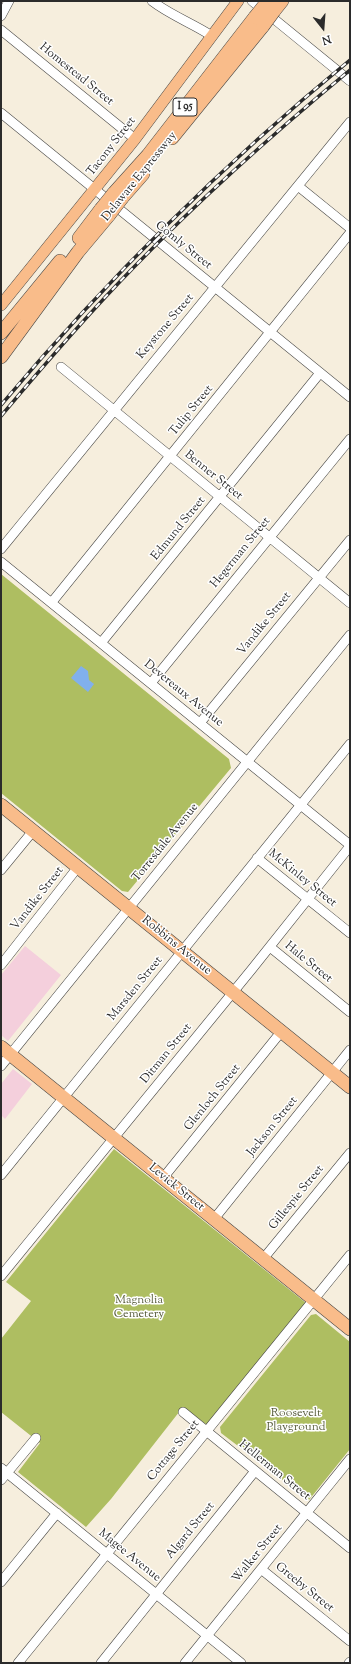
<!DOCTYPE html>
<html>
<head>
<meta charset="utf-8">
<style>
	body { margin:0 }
	#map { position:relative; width:351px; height:1664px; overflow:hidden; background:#f6eedd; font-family:"Sorts Mill Goudy",serif }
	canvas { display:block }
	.frame { position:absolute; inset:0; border:2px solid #2b2b2b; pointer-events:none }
	.north { position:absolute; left:303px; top:8px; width:40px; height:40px; -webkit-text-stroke:3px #fff; paint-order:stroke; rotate:163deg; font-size:11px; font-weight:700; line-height:16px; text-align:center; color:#2b2b2b }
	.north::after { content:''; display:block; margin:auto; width:14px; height:18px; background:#2b2b2b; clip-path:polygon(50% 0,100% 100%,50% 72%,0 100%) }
</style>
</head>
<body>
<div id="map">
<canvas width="351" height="1664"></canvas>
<div class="frame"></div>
<div class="north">N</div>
</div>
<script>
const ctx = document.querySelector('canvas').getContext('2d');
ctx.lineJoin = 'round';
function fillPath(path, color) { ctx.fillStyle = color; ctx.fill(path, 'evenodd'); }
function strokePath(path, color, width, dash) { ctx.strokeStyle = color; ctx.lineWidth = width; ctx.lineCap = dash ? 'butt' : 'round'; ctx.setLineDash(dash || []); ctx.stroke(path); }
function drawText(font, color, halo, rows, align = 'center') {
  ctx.font = font + ' "Sorts Mill Goudy",serif'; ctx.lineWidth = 3; ctx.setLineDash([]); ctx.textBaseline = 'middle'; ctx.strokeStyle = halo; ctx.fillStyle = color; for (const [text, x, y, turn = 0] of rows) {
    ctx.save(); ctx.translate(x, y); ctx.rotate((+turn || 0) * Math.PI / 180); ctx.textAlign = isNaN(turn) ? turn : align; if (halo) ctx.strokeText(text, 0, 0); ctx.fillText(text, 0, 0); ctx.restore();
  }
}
const built = new Path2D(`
	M25,946L61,975L8,1041L1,1035V975Z
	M13,1069L32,1084L5,1119L1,1115V1084Z`);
const green = new Path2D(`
	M1,574L229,759L231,768L128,892L122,891L1,793Z
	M114,1149L306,1303L207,1425L183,1407L111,1499L86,1527L18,1472L40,1443L1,1412V1339L31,1301L6,1282Z
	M316,1314L350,1342V1449L309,1500L221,1433L220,1427L311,1315Z`);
const water = new Path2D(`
	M81,666L88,671L89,680L94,684L88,692L71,678Z`);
const minor = new Path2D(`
	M152,1C170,15 192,23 212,36
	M252,1L350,81
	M1,16L9,1
	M1,30L135,139
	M1,113L350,397
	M298,186L350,228
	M61,367L350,603
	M1,549L350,122
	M1,562L350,845
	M52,602L350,233
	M101,643L320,373
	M151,683L350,439
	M200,723L350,540
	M257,858L350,933
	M1,870L33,831
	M270,947L350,1012
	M1,965L78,867
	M1,1066L350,635
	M1,1175L350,744
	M163,1178L281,1032
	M214,1219L350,1050
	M263,1259L350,1153
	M1,1276L252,969L350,846
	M183,1412L350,1548
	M1,1468L241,1663
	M1,1480L36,1438
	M261,1569L350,1641
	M1,1582L57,1513
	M18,1663L350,1255
	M101,1663L255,1471
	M185,1663L350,1459
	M349,1663L350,1662`);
const major = new Path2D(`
	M1,305L135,139L238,1`);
const highway = new Path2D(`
	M274,11L282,1
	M172,138L263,26
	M113,194L148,155L255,17
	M122,198L143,174
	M79,238L101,209
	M1,333L60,261
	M1,357L78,252L109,215
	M1,805L350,1087
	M1,1047L350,1329`);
const rail = new Path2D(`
	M1,405C107,279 223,164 350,60
	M1,416C44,365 87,315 134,267C202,197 275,132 350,70`);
const highwayBridge = new Path2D(`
	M255,17L267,2
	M263,26L274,11
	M101,209L113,194
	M109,215L122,198`);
const shields = [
	[185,107,24]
];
const shieldNames = [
	["I 95",185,107]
];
const streetNames = [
	["Homestead Street",76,75,39],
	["Tacony Street",112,147,-52],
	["Delaware Expressway",140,177,-51],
	["Comly Street",183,246,39],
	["Keystone Street",166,327,-50],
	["Tulip Street",192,411,-51],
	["Benner Street",213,476,39],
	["Edmund Street",179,529,-51],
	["Hegerman Street",241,553,-51],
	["Vandike Street",265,624,-51],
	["Devereaux Avenue",183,694,39],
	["Torresdale Avenue",166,843,-51],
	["McKinley Street",302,879,39],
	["Vandike Street",38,899,-52],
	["Robbins Avenue",176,946,39],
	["Hale Street",308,963,39],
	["Marsden Street",136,989,-51],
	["Ditman Street",167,1054,-51],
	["Glenloch Street",213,1098,-51],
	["Jackson Street",273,1127,-51],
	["Levick Street",176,1188,39],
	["Gillespie Street",297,1198,-51],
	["Cottage Street",174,1451,-51],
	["Hellerman Street",274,1471,39],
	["Algard Street",191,1531,-51],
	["Walker Street",258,1554,-51],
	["Magee Avenue",129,1556,39],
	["Greeby Street",304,1588,39]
];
const parkNames = [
	["Magnolia",139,1301],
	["Cemetery",139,1315],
	["Roosevelt",296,1414],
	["Playground",296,1428]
];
fillPath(built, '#f4cfdc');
fillPath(green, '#aebe61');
fillPath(water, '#81b0ec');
strokePath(minor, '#494846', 10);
strokePath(major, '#494846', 12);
strokePath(highway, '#494846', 14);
strokePath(minor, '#fff', 9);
strokePath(major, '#f9bc8a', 11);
strokePath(highway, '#f9bc8a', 13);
strokePath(rail, '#2b2b2b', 3.5);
strokePath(rail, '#fff', 2, [6]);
strokePath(highwayBridge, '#494846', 14, []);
strokePath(highwayBridge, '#f9bc8a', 13);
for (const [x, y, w] of shields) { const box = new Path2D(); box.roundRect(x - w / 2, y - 9, w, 18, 3); ctx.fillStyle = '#fff'; ctx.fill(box); strokePath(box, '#2b2b2b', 1); }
drawText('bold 11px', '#2b2b2b', null, shieldNames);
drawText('12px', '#2b2b2b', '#fff', streetNames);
drawText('12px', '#595e3e', '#fff', parkNames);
</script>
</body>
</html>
